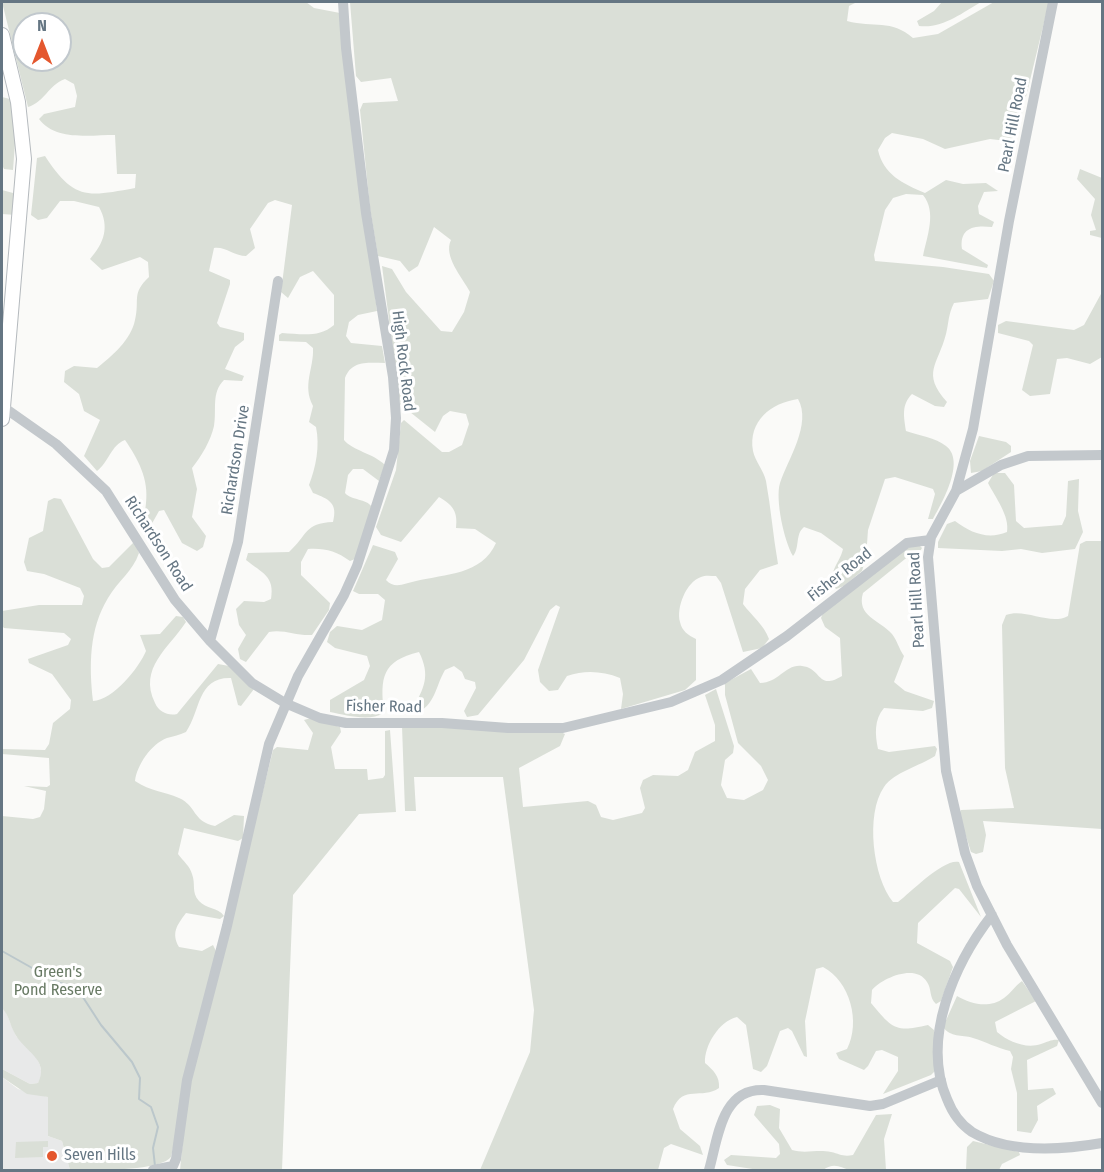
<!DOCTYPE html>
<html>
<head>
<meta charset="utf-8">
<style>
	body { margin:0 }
	#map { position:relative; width:1104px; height:1172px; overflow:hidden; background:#fafaf8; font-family:"Fira Sans Condensed",sans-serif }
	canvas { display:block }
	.frame { position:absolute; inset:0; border:3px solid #657683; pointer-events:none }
	.north { position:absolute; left:12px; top:12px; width:60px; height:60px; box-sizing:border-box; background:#fff; border:2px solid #c1c8cd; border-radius:50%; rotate:0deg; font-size:16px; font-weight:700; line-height:24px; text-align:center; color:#657683 }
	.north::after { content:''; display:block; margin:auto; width:21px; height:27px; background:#e4572e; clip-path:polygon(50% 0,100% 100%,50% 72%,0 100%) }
</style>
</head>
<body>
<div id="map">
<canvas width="1104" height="1172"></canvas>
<div class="frame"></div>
<div class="north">N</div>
</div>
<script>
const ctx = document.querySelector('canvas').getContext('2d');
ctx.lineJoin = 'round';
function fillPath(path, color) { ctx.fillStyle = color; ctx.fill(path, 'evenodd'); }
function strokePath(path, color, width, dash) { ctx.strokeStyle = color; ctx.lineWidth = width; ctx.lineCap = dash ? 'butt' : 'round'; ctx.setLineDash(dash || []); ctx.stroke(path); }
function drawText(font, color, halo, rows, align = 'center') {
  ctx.font = font + ' "Fira Sans Condensed",sans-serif'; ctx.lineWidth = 6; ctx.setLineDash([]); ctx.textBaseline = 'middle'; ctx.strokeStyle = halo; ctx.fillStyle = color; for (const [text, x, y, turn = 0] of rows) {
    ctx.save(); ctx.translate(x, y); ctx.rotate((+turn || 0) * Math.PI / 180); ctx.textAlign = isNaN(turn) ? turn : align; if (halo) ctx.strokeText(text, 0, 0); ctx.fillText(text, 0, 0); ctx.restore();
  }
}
const built = new Path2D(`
	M2,1003L16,1036L34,1053L40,1065L42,1076L38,1083L30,1084L2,1069Z
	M2,1077L18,1089L48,1097V1136L62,1141L70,1170H2Z`);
const green = new Path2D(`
	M2,2H306L314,8L340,13L377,311L358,315L349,322L346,336L351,343L382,346L385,363C368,363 352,360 345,378L344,440C353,451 373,453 385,465L379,481L363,469H353L348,475L345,493C352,501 366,498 372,507L355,559L350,561C336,551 325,548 308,549L301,562V575L330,603L329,610L312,635C296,636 284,629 269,632L246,662L240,659L238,649L246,635L239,625L236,609L244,601L264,602L271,599C275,576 262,573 246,560L248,553L289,552C308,535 304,523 333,522C338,503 329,499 313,493L309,485C316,467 320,446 316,427L309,422L313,406C302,385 314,369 313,348L306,342L279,341V335L282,333C301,334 319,338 334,325V295L313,271L300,277L288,298L281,292L292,205L275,200L268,203L250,229L255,248L246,256C235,256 224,246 214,248L209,271L230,280V284L217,323L220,327L244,333V340L235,347L225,369L244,376L242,381L224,380C211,393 217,409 214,426C211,440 201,457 192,468L197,489L192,517L206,536L203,547L197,551L182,543L164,510L159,511L145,536C140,524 145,516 146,503C149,479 138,459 125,440C111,445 109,462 97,471L84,456L100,420L84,411L79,394L64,382L65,371L74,366L97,368C112,356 131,340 135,320C140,299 131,294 149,277L148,262L140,257L102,270L90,259C104,243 110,227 99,207L74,201H60L47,218L38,220L31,215L37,158L45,156C74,200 86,197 135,188L136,174H117L115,135C90,135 55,141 39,119L44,114L75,107L77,96L74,84L65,79C48,85 45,102 28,107ZM24,24H60V60H24Z
	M350,2H857L849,6L847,21C874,28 891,19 913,38L938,34L994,2H1049L1015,142L990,139L945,149L923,139L892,133L885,138L878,150C883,174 903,184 925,193L946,180L963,184L986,183L998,191L984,192L978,206L979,214L994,222L992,227C975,225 959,227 962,249L988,265L987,268L923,256C927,236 937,212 923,195L906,194L893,198L885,210L874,255L875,261L943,267L989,274L994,281L988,299L954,303C948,315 949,322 946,334C938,365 921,373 947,402L944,407L935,406L912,394C901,405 904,417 906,431C918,435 936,438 946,446C966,461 942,503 933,519H928L935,494L933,489L895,477L885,479L868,530L866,558L862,571L844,586L836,589C825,575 840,563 843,549L821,533L804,527C795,534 800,548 793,556C784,541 775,499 780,483C788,459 812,424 798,399C771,403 748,421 753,451C755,461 764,471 766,481C771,508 773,536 778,564L760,570L745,589L743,604C752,616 764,625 769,639L762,648L743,652L721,583L716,576C711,576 705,575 701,577C686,582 676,608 680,622C682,631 688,635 696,639V680L685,690L621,709L623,694L620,678C602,671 585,670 567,676L558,690L549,691L540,682L538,670L560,607L556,605L550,610L524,660L478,715L467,717L464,711L476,688L475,682L465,679L462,672L454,666L445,670C435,687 436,705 415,714L412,710C424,688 431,676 419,652C382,661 380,677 384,713C369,722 346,715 330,712V700L364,680L370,666L367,656L335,648L327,642L330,632L337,626L362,630L382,620L385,600L378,594H359L353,591L373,545L395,552L398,559L386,580C395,590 405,583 416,581C445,574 482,575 496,543L475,529L456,528C458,512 453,505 439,497L401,542L381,535L376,527L396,470L401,423L404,420L442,452H449L462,445L469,424L466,414L450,411L443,416L435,432L400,404L382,266L392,269L406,292L441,331L452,332L464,312L470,292C462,277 443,256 451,240L434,227L418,266L409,272L400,261L378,256L370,208L360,110L363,103L398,101L391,78L361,82L356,76Z
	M942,2H981C962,13 942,29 919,26L917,21L934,11Z
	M2,97L10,99L16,130L13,170L4,169L2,165Z
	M1080,169L1102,178V238L1090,235V231L1096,230L1091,215L1095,199L1077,179Z
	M2,190L13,193L20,200L16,215L2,214Z
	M1102,292V357L1090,364L1067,358L1057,359L1050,394L1030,396L1022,390L1033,345L1029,341L998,333V325L1006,321L1074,330L1084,325Z
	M979,436L1006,442L1011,446V452L982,471L971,473L970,461Z
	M994,473H1005L1014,485L1016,521L1024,528L1062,525L1066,516L1068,481L1079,479L1078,511L1083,532L1075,549L1042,553L1021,549L1002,551L938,548V542L947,524L955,521C971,533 988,540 1007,532C1010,516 995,497 988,483Z
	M54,498L61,499L93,559L102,568L109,567L133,543L136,544L139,553C133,571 118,581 108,598C89,629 89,666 93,701C113,700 139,668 146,651L140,635L160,634L176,616L183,617L186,622C169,648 138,668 155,703C159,712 168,716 177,714L218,664L229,666L254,689L241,706L238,705L231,678C197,677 201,710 186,732C179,735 174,736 167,738C151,744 137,765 135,781C151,792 164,791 179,798C197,806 192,821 215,826L234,815L244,816L243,838L238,841L184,828L178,854C183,861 190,866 192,874C196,884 191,892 199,901C206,909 218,907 224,916L220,919L186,913C177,925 171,933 179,947L202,951L213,945L216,951L171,1157C159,1172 91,1170 70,1170L62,1141L48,1136V1097L27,1094L2,1077V1069L30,1084L38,1083C50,1060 24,1051 15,1034C10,1025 9,1015 2,1008V816L33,819L40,817L44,809L46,791L24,786L47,787L50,785L49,758L2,754V749L45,750L49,744L53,723L70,709L71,700L52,674L29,663L28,659L68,645L71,639L64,633L4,628L2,626V611L39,605H82L84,596L80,588L44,574L27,571L24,562L29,538L43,531L48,501Z
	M1086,541H1102V829L983,821L986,835L983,852L976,854L971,852L959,814L961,810L1014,808L1005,768L1002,625L1006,615C1026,608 1050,626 1068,616L1080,544Z
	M919,545L922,548L919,553L910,555L863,593C856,616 880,620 892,634C897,640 899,649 904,656L894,682L905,691L934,701L932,708L923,711L884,708C874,720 875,734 878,749L889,752L935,746L937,749L935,756C920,766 894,772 884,787C865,814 873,878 893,902H898C911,892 944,858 959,862L981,917L959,889L955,888L918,923L917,943L950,961L953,967L941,1001L936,1004C929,998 932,989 927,982C916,963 882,978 872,990L871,1003C892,1028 895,1033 928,1025L934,1030L935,1071L931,1075L883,1094L898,1071V1057L882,1050L876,1051L868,1066L864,1070L839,1059L836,1053L847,1049C861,1022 850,981 823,967L816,969L805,1021L807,1057L804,1056L792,1031L788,1028L780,1031L767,1066L761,1072L753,1069L746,1025L737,1017C719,1021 704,1046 705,1063C713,1070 720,1076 719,1088C702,1100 683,1084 673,1109L680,1129L700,1146L703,1155L671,1144L664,1148L658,1170H480L530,1052L534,1010L503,777H414L416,811H405L402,726L558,731L565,734L560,746L519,768L523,807L588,801L596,805L601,817L613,820L642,813L645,808L640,788L643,780L653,775L678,776L688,770L695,752L715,741V725L705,695L716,689L734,746L733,753L725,760L721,785L727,798L744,800L763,790L768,780L761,766L738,743L725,695V683L751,669L760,683C779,683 785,664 802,666C822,668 817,691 842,676L840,638L825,627L821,618L823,613L905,548Z
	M311,718L340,727L341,732L331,747L335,769H367L368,780L383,778L385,775V731L390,730L396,812L359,814L293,895L282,1170H180L187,1098L273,750L277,747L308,750L313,733L304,720Z
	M1022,981L1036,1001L995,1022L997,1032C1009,1042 1026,1049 1041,1044C1048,1042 1052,1039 1059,1040L1057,1046L1027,1060L1028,1090L1053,1088L1056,1094L1037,1106L1038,1120L1031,1133L1017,1131V1093L1011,1069L1013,1057L1010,1051C997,1048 986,1042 973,1038C961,1034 951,1038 943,1027L957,996C971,1004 989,1009 1004,998C1011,993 1015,986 1022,981Z
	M770,1105L780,1109L779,1128L792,1150C806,1154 817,1149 831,1152C840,1154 843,1157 853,1155L876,1115L892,1114L884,1139L886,1170C876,1171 860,1172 850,1170C840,1167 834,1162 823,1170H759L727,1165L724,1160L731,1155L776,1158L780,1154L779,1144L754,1115L757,1106Z
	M48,1141V1147H43V1157L15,1158L16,1142Z
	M973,1141L1019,1152L1020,1155L1002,1164L999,1170H966L967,1147Z`);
const stream = new Path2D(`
	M2,951L57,982L77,988L101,1025L132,1062L140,1078L139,1099L151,1107L158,1127L153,1148L155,1166`);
const minor = new Path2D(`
	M1053,2L1009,221L973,429L956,491L931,537L928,557L946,771L965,853L977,886L1007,945L1102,1103
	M2,406L56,444L106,491L175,600L210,641L252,683L285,703L320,718L346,723H442L508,728H563L671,702L722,680L787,636L907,543L930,540
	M956,491L1001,465L1028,456L1102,455
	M210,641L238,542L278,281
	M992,915C954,964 921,1039 947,1099C952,1112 960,1124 972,1132C1009,1154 1062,1150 1102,1143
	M153,1170L173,1166L176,1159L187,1080L227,926L269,744L298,676L344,595L357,566L394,450L396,418L393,377L366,213L346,48L343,2
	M709,1170C718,1139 721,1088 764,1090L870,1106L883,1104L941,1080`);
const major = new Path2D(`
	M2,35L18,102L24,159L2,419`);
const markers = [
	[52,1156,6,"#e4572e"]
];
const streetNames = [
	["Pearl Hill Road",1013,125,-79],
	["High Rock Road",403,361,83],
	["Richardson Drive",236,460,-81],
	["Richardson Road",158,544,57],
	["Fisher Road",840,575,-38],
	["Pearl Hill Road",917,600,-93],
	["Fisher Road",384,707,1]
];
const parkNames = [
	["Green's",58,973],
	["Pond Reserve",58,991]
];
const poiNames = [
	["Seven Hills",64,1156]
];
fillPath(built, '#e8e9e9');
fillPath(green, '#dadfd7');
strokePath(stream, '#bbc7cb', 2);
strokePath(major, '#b5babe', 16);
strokePath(minor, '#c3c8cc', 10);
strokePath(major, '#fff', 14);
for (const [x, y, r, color] of markers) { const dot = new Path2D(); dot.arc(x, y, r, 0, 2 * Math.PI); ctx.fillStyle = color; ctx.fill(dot); strokePath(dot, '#fff', 2); }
drawText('16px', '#657683', '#fff', streetNames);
drawText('16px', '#687a64', '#fff', parkNames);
drawText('16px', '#657683', '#fff', poiNames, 'left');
</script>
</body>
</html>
